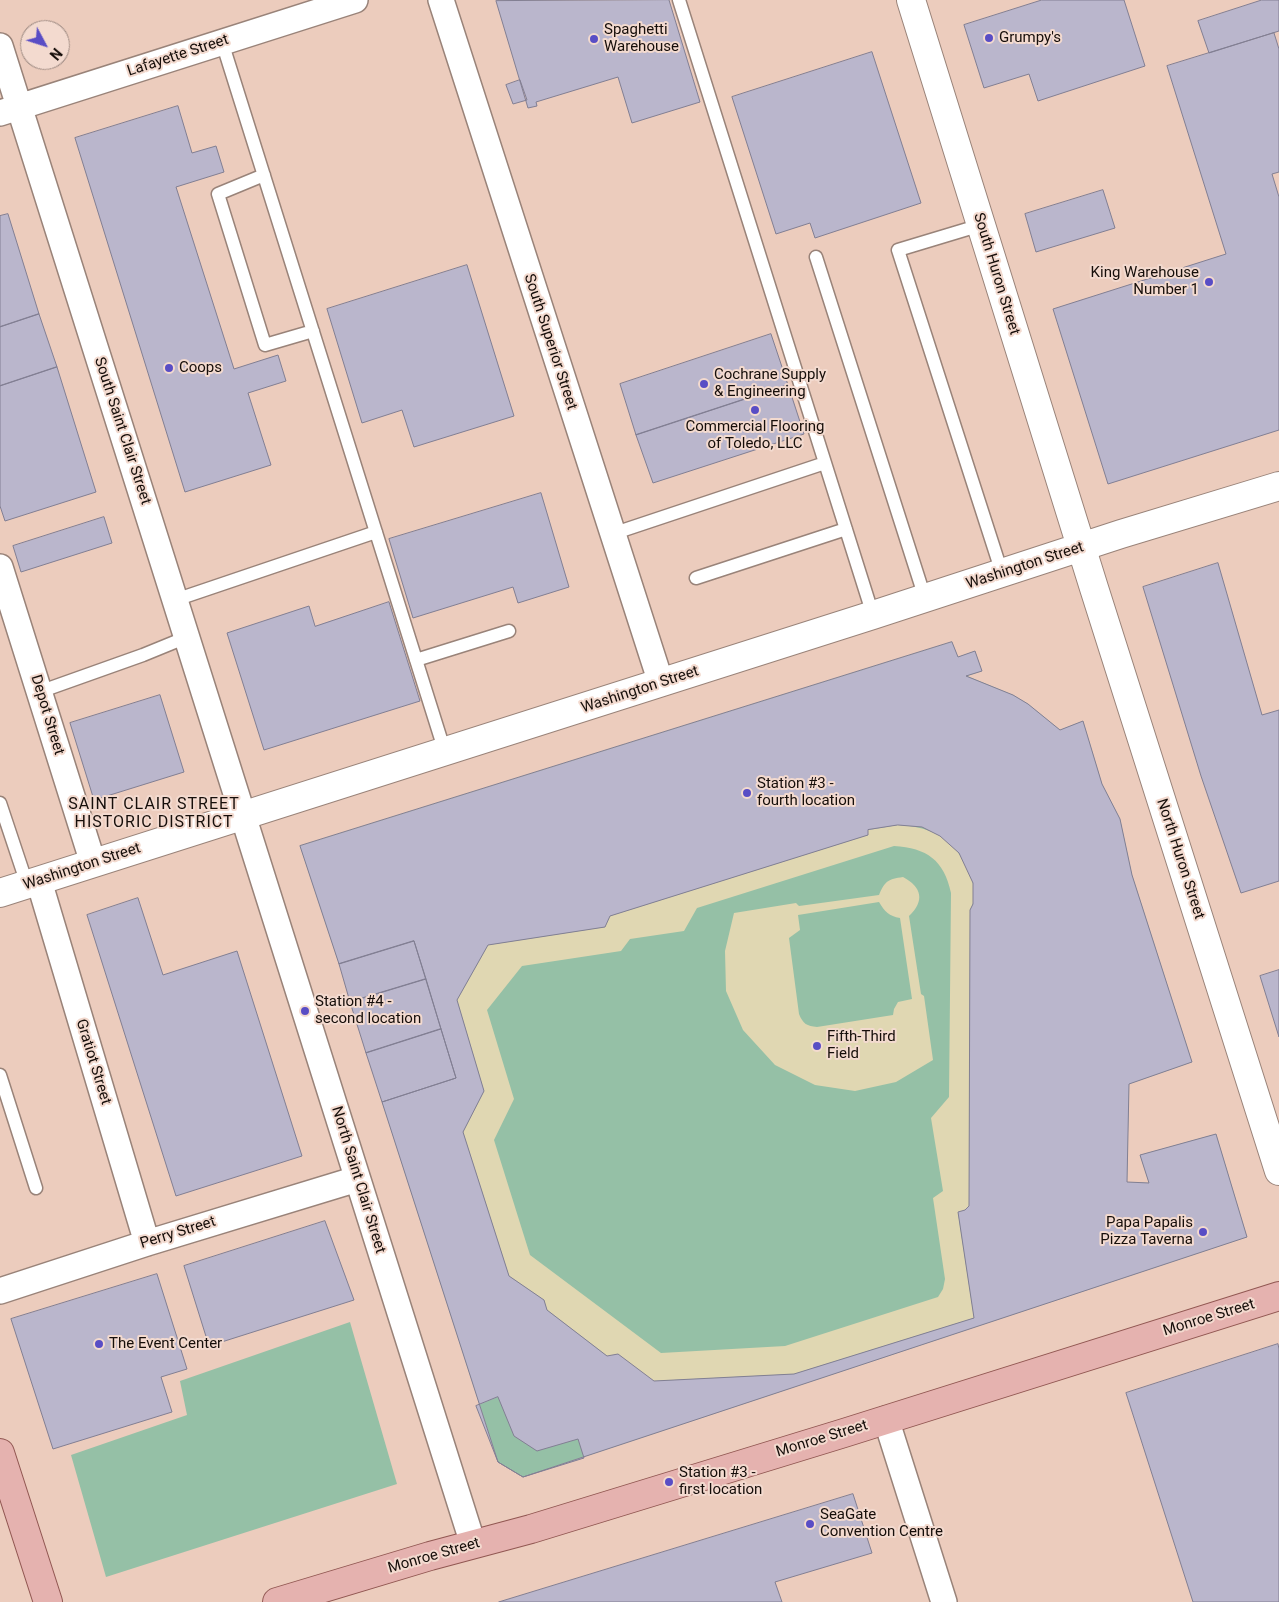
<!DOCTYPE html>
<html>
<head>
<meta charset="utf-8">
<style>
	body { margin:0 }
	#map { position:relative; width:1279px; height:1602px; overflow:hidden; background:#f3dacf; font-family:Roboto,sans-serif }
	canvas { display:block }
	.north { position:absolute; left:20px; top:20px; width:50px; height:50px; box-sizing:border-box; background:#f3dacf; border:1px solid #9b8880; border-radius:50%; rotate:130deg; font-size:14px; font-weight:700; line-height:20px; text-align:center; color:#160e0a }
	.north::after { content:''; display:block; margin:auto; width:18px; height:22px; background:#594dc5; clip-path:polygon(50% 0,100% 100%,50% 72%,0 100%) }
</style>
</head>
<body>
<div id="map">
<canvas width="1279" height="1602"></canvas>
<div class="north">N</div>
</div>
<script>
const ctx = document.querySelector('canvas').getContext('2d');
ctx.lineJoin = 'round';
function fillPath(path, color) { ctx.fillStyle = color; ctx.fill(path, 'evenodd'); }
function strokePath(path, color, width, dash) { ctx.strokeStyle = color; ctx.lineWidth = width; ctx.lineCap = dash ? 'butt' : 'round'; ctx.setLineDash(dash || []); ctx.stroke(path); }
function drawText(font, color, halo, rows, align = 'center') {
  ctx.font = font + ' Roboto,sans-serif'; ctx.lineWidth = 4; ctx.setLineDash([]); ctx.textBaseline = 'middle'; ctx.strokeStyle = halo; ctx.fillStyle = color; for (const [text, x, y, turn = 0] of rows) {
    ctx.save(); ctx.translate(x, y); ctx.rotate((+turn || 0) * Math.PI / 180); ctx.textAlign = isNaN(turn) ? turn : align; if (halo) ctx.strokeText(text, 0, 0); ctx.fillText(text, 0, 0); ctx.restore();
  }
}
const built = new Path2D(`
	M0,0H1279V1602H0ZM30,30H60V60H30Z`);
const green = new Path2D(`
	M952,642L958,657L975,651L982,671L967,676L1013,695L1028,704L1060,730L1083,721L1102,784L1120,819L1132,875L1192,1062L1129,1084L1127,1182L1149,1183L1140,1155L1216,1134L1247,1237L523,1477L498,1462L382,1102L456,1078L414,941L339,964L300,846Z
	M350,1322L397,1484L106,1577L71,1455L187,1415L180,1381Z`);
const sand = new Path2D(`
	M898,825C913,826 925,828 939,835C960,846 984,888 970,910L969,1206L965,1210L958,1213L974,1318L794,1374L654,1381L607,1356L547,1310L544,1300L509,1276L463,1132L484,1091L457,1000L488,945L605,927L610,916L868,835V830ZM894,846C927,848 944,860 951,893L949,1097L931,1118L943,1191L933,1198L945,1279L943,1289L938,1297L785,1346L661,1353L530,1255L494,1140L514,1099L487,1010L522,966L621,951L630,939L684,931L697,908Z
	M903,877C922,887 925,901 909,916L921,994L924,996L933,1060L896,1082L855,1091L815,1085L775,1065L743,1030L726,991L725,951L734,913L796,903L799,906L879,895C885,881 888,879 903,877ZM879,902C885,912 889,916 900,918L912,999L898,1002L894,1009L893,1015L817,1027C807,1026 803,1024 799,1014L789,938L800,930L798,915Z`);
const building = new Path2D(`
	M669,0L700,102L632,123L618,77L536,102L537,106L528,108L496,1Z
	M1042,0H1124L1145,66L1038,101L1029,74L984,88L964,25Z
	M1262,0H1279V31L1209,53L1198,21Z
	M1274,33L1279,49V172L1272,174L1279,197V430L1108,484L1053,309L1226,254L1167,66Z
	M872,52L921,203L815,238L810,223L776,234L732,97Z
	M520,80L527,100L513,104L506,85Z
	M178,106L192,153L216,146L224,172L176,187L234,369L278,355L286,381L248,393L271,465L185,492L75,138Z
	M1103,190L1115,228L1036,252L1025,214Z
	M8,214L39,314L0,327V216Z
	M467,265L514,416L414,447L402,410L362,423L327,309Z
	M39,314L57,367L0,386V327Z
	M771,334L788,385L636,435L620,384Z
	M57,367L96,492L5,521L0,506V386Z
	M788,385L804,434L653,483L636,435Z
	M541,493L569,587L518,603L513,587L413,618L389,539Z
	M104,517L112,543L21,572L13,546Z
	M1218,563L1262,715L1279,710V881L1241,893L1201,776L1143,587Z
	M389,602L420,701L264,750L227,633L309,606L315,626Z
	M952,642L958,657L975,651L982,671L966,676L1013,695L1028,704L1060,730L1083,721L1102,784L1120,819L1132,875L1192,1062L1129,1084L1127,1182L1149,1183L1140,1155L1216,1134L1247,1237L523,1477L498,1462L382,1102L456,1078L414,941L339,964L300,846ZM898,825L922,827L940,836L959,853L973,883V904L970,910L969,1206L965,1210L958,1212L974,1318L794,1374L654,1381L618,1354L607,1356L547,1310L544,1300L509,1276L463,1132L484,1091L457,1000L488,945L605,927L610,916L868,835V830Z
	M160,695L184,772L94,800L70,723Z
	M138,898L163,975L237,951L302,1156L176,1196L87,915Z
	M414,941L426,979L350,1002L339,964Z
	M1279,970V1037L1260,976Z
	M426,979L441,1029L366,1053L350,1002Z
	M441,1029L456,1078L382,1102L366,1053Z
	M325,1221L354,1300L209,1346L184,1266Z
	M157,1274L187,1369L161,1377L172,1412L53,1449L11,1319Z
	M1278,1344L1279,1349V1602H1193L1126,1393Z
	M498,1397L514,1436L537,1451L578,1439L584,1458L523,1477L498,1462L476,1406Z
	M853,1494L872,1553L775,1582L782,1602H499Z`);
const service = new Path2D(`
	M679,0L873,615
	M222,42L445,752
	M264,175L218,194L265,345L313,331
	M981,225L898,250L1002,573
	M816,257L925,598
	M612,534L825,463
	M696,578L846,529
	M175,600L376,532
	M416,660L509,631
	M39,692L143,655L187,637
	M0,803L27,884
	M0,1075L36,1188`);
const minor = new Path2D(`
	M441,0L661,683
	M0,46L473,1544
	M0,113L355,0
	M0,567L93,863
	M39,881L147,1243
	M0,1291L147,1243L357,1179
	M886,1419L944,1602`);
const tertiary = new Path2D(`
	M911,0L1094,588L1279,1171
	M0,893L873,615L1121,534L1279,486`);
const primary = new Path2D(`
	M0,1453L48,1602
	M277,1602L430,1556L531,1529L844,1433L1279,1296`);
const markers = [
	[989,38,5,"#594dc5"],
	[594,39,5,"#594dc5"],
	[1209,282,5,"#594dc5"],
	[169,368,5,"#594dc5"],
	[704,384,5,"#594dc5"],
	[755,410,5,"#594dc5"],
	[747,793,5,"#594dc5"],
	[305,1011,5,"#594dc5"],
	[817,1046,5,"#594dc5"],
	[1203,1232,5,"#594dc5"],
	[99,1344,5,"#594dc5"],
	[669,1482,5,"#594dc5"],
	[810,1524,5,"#594dc5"]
];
const poiNames = [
	["Spaghetti",604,30],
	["Warehouse",604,47],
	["Grumpy's",999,38],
	["King Warehouse",1199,273,"right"],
	["Number 1",1199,290,"right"],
	["Coops",179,368],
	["Cochrane Supply",714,375],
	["& Engineering",714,392],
	["Commercial Flooring",755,427,"center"],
	["of Toledo, LLC",755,444,"center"],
	["Station #3 -",757,784],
	["fourth location",757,801],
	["Station #4 -",315,1002],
	["second location",315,1019],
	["Fifth-Third",827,1037],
	["Field",827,1054],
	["Papa Papalis",1193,1223,"right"],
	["Pizza Taverna",1193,1240,"right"],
	["The Event Center",109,1344],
	["Station #3 -",679,1473],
	["first location",679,1490],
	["SeaGate",820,1515],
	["Convention Centre",820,1532]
];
const streetNames = [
	["Lafayette Street",178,56,-18],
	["South Huron Street",996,274,73],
	["South Superior Street",550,342,72],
	["South Saint Clair Street",122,431,72],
	["Washington Street",1025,566,-18],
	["Washington Street",640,690,-18],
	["Depot Street",47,715,73],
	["North Huron Street",1180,859,72],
	["Washington Street",82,867,-18],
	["Gratiot Street",93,1062,73],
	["North Saint Clair Street",358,1180,73],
	["Perry Street",178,1233,-17],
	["Monroe Street",1209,1318,-17],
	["Monroe Street",822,1439,-17],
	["Monroe Street",434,1556,-16]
];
const neighbourhoodNames = [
	["SAINT CLAIR STREET",154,805],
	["HISTORIC DISTRICT",154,823]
];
fillPath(built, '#ecccbd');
fillPath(green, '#95c0a6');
fillPath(sand, '#e0d7b2');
fillPath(building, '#bab6cc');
strokePath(building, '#827f93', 1);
strokePath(service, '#998379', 15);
strokePath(minor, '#998379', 28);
strokePath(tertiary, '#998379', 30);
strokePath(primary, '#915752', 30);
strokePath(service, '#fff', 12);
strokePath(minor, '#fff', 25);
strokePath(tertiary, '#fff', 28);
strokePath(primary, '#e5b2af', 28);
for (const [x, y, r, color] of markers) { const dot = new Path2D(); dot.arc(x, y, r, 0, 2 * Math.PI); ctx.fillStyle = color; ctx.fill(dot); strokePath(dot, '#f3dacf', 2); }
drawText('15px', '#160e0a', '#f3dacf', poiNames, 'left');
drawText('15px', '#160e0a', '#f3dacf', streetNames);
ctx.letterSpacing = '1px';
drawText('16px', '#160e0a', '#f3dacf', neighbourhoodNames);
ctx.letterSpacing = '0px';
</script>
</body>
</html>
